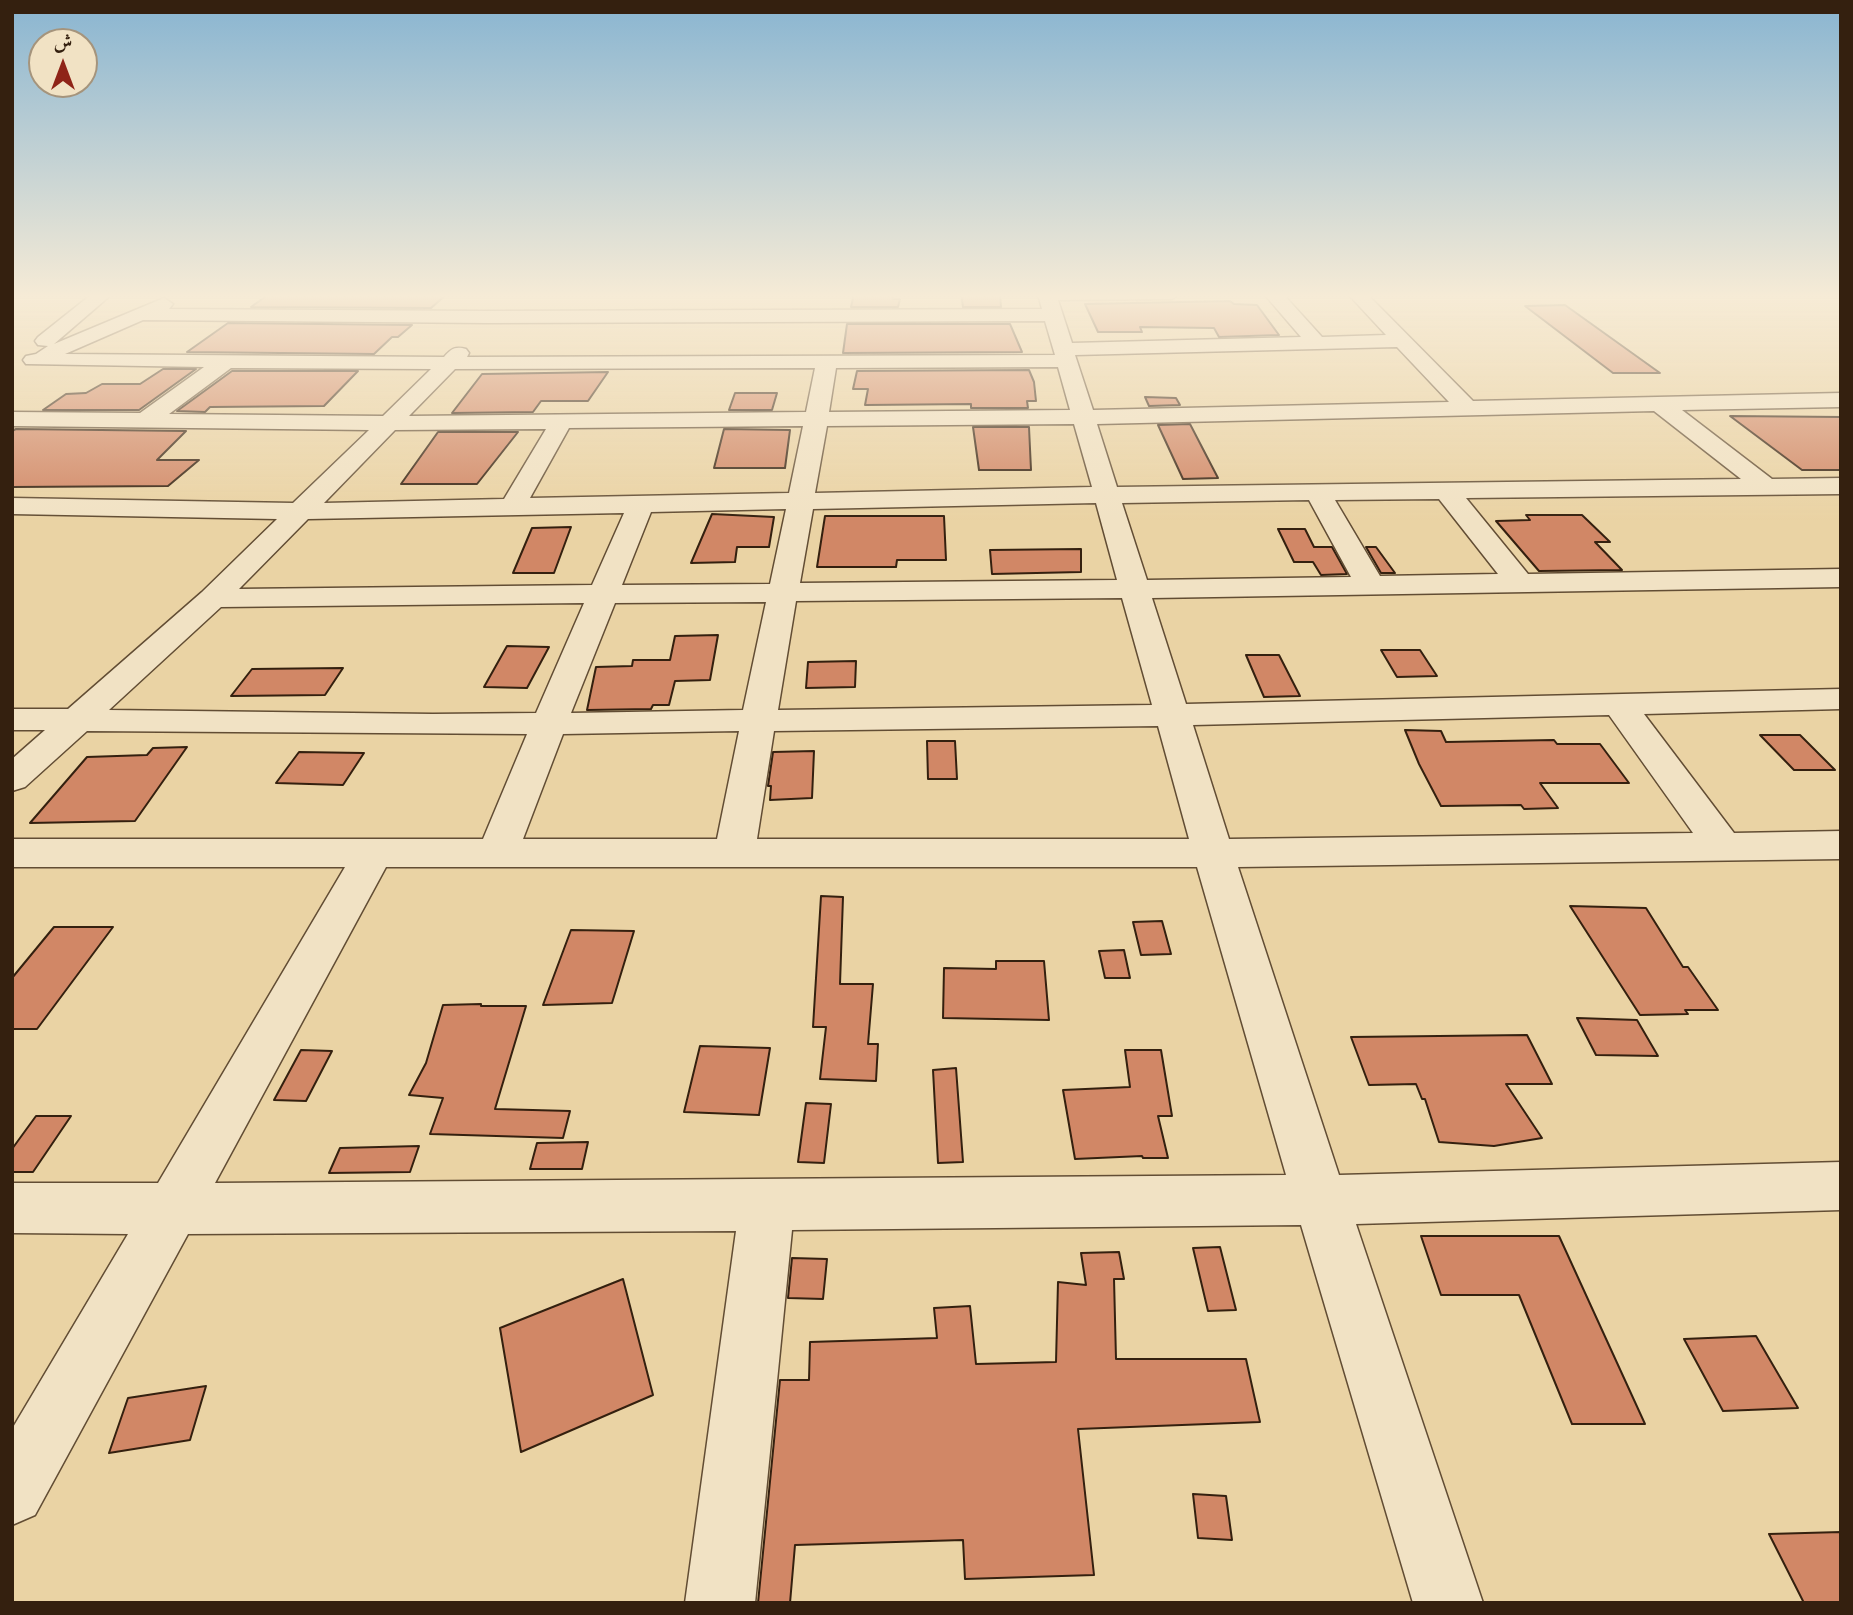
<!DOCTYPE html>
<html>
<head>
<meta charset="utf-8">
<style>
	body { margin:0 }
	#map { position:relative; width:1853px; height:1615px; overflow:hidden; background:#ead3a4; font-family:"Sorts Mill Goudy",Amiri,serif }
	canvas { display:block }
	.frame { position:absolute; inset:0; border:14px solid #34200f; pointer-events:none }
	.north { position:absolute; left:28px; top:28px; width:70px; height:70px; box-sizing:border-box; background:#f1e2c4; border:2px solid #a5947c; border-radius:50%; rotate:0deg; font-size:19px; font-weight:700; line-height:28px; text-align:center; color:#34200f }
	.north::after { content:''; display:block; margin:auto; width:24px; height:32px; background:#8f2418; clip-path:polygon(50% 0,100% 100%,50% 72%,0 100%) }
</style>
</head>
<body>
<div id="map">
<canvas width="1853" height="1615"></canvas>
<div class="frame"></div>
<div class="north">ش</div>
</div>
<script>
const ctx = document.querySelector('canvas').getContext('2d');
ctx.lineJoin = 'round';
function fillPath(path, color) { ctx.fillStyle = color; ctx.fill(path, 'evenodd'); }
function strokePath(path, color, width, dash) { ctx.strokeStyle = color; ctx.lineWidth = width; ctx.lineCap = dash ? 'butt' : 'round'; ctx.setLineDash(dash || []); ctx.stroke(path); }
const building = new Path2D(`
	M269,294H447L431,308L251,307Z
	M854,294H894L893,299H900L898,307H851Z
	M961,294H1000L1001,307H963Z
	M1230,301L1234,304L1257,305L1279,335L1219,337L1214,328L1140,327L1142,332H1098L1085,304Z
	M1565,305L1660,373H1613L1525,306Z
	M228,323L412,325L398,337H392L374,354L187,352Z
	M847,324H1010L1022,352L843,353Z
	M163,369H196L139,410H43L66,394L86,393L102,384H140Z
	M1029,370L1034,382L1036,401H1027L1028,408H971V404L865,405L868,389H853L857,371Z
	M232,371H358L324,406L210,407L205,412L177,411Z
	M608,372L588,401H541L533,412L452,413L482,374Z
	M735,393H777L772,410H729Z
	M1145,397L1176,398L1180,405L1149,406Z
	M1730,416L1841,417V470H1802Z
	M1190,424L1218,478L1183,479L1158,425Z
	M973,427H1029L1031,470H979Z
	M16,429L186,431L157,460H199L168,486L12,487V431Z
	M724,429L790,430L785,468H714Z
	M438,432H518L477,484H401Z
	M712,514L774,517L769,547H737L735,562L691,563Z
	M1526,515H1582L1610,542H1595L1622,570L1539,571L1496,521L1530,520Z
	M825,516H944L946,560H897L896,567H817Z
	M571,527L554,573H513L532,528Z
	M1278,529H1305L1314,547H1332L1347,574L1321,575L1313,562H1294Z
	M1366,547H1376L1395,573H1381Z
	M1081,549V572L992,574L990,550Z
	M718,635L710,680L675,681L669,705H653L651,709L587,710L596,667L632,666L633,660H670L675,636Z
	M507,646L549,647L527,688L484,687Z
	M1381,650H1420L1437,676L1397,677Z
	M1246,655H1279L1300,696L1264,697Z
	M856,661L855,687L806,688L808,662Z
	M343,668L325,695L231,696L252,669Z
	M1405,730L1441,731L1446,742L1554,740L1557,744H1600L1629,783H1540L1558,808L1524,809L1521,805L1441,806L1419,764Z
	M1760,735H1800L1835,770H1794Z
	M927,741H955L957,779H928Z
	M187,747L135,821L30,823L87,757L147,755L153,748Z
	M814,751L812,798L770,800L771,786H768L773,752Z
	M299,752L364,753L343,785L276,783Z
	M821,896L843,897L840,984H873L868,1044H878L876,1081L820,1079L826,1027H813Z
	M1570,906L1646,908L1683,967H1688L1718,1010H1685L1688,1014L1640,1015Z
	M1162,921L1171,954L1141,955L1133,922Z
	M54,927H113L37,1029H12V978Z
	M571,930L634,931L612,1003L543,1005Z
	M1124,950L1130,978H1105L1099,951Z
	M996,961H1044L1049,1020L943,1018L944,968L996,969Z
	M481,1004V1006H526L495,1109L570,1111L563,1138L430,1134L443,1098L409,1095L426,1063L443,1005Z
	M1577,1018L1637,1020L1658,1056L1596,1055Z
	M1527,1035L1552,1084H1506L1542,1138L1494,1146L1439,1142L1425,1099H1422L1416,1084L1369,1085L1351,1037Z
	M700,1046L770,1048L759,1115L684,1112Z
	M301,1050L332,1051L306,1101L274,1100Z
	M1125,1050H1161L1172,1116H1158L1168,1158H1143L1142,1156L1075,1159L1063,1090L1130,1087Z
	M956,1068L963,1162L938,1163L933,1070Z
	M806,1103L831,1104L824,1163L798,1162Z
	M36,1116H71L33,1172H12V1149Z
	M588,1142L582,1169H530L537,1143Z
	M419,1146L410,1172L329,1173L340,1148Z
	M1421,1236H1559L1645,1424H1572L1519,1295H1441Z
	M1220,1247L1236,1310L1208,1311L1193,1248Z
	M1119,1252L1124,1279H1114L1116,1359H1246L1260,1422L1078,1429L1094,1575L965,1579L963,1540L795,1545L790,1603H758L780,1380H809L810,1342L937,1338L934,1308L970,1306L976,1364L1056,1362L1058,1282L1086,1285L1081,1253Z
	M792,1258L827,1259L823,1299L788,1298Z
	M623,1279L653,1395L521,1452L500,1328Z
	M1756,1336L1798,1408L1723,1411L1684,1339Z
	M206,1386L190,1440L109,1453L128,1398Z
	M1193,1494L1226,1496L1232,1540L1198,1538Z
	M1841,1532V1603H1804L1769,1534Z`);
const minor = new Path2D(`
	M92,294H112L54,344L164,298L173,304L169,309L488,311L1042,309L1038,294H1181L1172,299L1058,300L1072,343L1301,337L1264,294H1283L1322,337L1386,335L1348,294H1367L1473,401L1841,393V407L1682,410L1772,479L1841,478V494L1466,498L1528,574L1841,569V587L1152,598L1186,704L1841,689V709L1644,714L1734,833L1841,831V859L1238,867L1339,1175L1841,1162V1210L1356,1224L1483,1603H1413L1301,1225L792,1230L755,1603H685L736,1231L188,1234L35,1515L12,1525V1429L128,1234L12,1233V1183H158L345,867H12V839H483L527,734L87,731L25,787L12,791V759L45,730H12V709H68L202,592L277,519L12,514V498L293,503L369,430L12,426V412L140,413L204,367L26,364L23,360L26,356L36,354L48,346L38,345L35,341L38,337ZM143,320L488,323L1045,321L1055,355L467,357L469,353L466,349C455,346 451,349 444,357L65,354ZM1397,347L1449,402L1093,410L1075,355ZM1058,367L1070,410L829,412L836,368ZM231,368L431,369L383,416L169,414ZM815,368L806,412L409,416L455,369ZM1654,411L1741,479L1117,487L1097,424ZM1074,424L1092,487L815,493L827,426ZM803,426L789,493L530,498L569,428ZM546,429L504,499L324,503L395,430ZM1439,499L1498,574L1380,576L1335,500ZM1309,500L1351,577L1147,580L1122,503ZM1096,503L1117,580L800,583L813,509ZM786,509L770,584L622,585L651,512ZM624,513L592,585L239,589L308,519ZM1122,598L1152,705L778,710L796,601ZM766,602L743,710L571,713L615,603ZM584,603L536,713L433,714L109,710L221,607ZM1609,715L1693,833L1229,839L1193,725ZM1158,726L1189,839H757L774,731ZM739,731L717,839H523L563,734ZM386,867H1197L1286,1175L215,1183Z`);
fillPath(building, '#d18766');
strokePath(building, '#34200f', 2);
strokePath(minor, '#624d34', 3);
fillPath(minor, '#f1e2c4');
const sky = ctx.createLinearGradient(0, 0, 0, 520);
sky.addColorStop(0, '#89b5d1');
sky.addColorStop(0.57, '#f6ebd6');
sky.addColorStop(1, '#f6ebd600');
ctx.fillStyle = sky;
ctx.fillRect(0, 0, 1853, 520);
</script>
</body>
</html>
